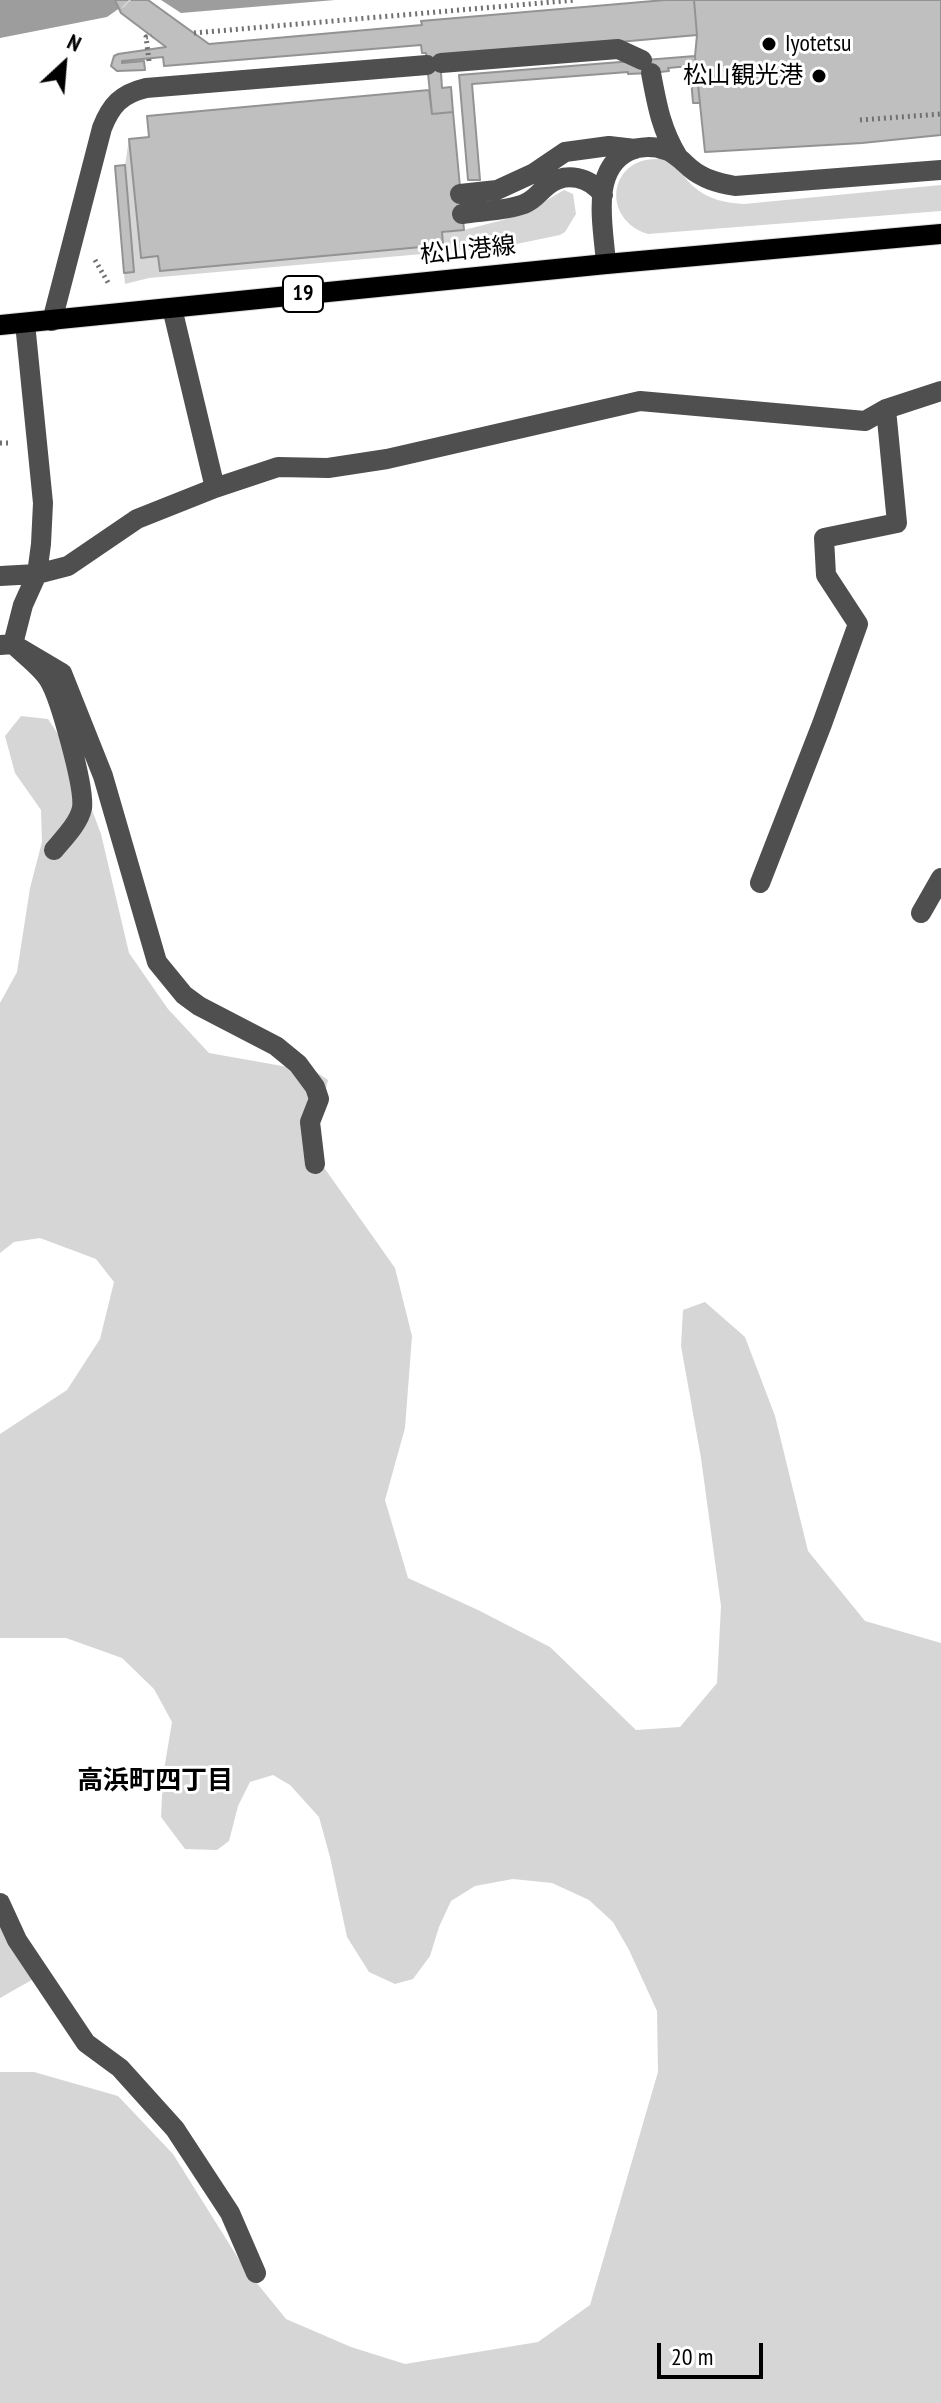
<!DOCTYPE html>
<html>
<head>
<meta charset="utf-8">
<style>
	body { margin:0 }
	#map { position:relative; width:941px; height:2403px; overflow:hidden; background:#fff; font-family:"PT Sans Narrow",sans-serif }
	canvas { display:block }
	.north { position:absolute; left:24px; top:24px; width:80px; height:80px; -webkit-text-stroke:6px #fff; paint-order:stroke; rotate:26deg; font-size:22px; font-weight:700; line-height:32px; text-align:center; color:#000 }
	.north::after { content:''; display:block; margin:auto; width:28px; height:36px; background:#000; clip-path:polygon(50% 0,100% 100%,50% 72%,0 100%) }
	.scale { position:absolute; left:657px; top:2343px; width:106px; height:36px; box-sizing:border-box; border:4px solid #000; border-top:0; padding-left:10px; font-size:24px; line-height:28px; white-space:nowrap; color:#000; -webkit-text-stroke:6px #fff; paint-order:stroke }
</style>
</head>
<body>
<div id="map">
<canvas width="941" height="2403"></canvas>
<div class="north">N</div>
<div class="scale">20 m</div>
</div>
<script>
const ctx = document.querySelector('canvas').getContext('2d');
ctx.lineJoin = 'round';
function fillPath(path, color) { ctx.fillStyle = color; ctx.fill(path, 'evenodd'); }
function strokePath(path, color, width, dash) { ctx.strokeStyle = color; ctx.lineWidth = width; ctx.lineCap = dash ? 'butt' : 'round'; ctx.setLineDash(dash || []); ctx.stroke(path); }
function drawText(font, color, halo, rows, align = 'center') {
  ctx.font = font + ' "PT Sans Narrow","Noto Sans JP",sans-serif'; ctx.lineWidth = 6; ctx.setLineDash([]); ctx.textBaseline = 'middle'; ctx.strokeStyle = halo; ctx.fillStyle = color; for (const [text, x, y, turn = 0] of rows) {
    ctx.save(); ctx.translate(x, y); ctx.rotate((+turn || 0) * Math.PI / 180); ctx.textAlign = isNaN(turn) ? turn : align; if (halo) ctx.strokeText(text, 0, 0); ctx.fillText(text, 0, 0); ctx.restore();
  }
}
const green = new Path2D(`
	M129,139L140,257L158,256L160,271L464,230L503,220L530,210L564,190L573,194L576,214L565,232L560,235L502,247L149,278L125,284L124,273L134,271L125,165Z
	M659,159C677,163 682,176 694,187C709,200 726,203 744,204L941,185V211L648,234C599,218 610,156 659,159Z
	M21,716L48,719L71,754L101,834L129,953L168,1009L209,1053L316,1072L328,1080L318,1123V1159L395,1268L412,1336L405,1428L385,1500L408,1578L478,1610L550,1647L636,1730L680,1727L717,1683L721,1606L701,1458L681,1346L683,1310L705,1302L745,1337L775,1416L808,1551L865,1621L941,1643V2403H0V2072H34L118,2096L173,2154L243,2266L286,2319L351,2347L405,2364L538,2342L590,2305L658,2072L657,2011L629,1950L613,1922L589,1900L552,1883L513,1879L475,1886L451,1901L439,1927L430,1956L413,1979L395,1984L369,1972L347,1937L330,1857L319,1817L290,1785L273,1775L250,1782L238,1806L229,1841L217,1850L185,1849L161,1817L163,1776L172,1722L154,1689L122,1658L66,1638H0V1434L67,1390L100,1339L114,1282L96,1259L40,1238L14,1242L0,1253V1003L17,972L30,888L42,842L41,810L15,773L5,736Z
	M0,1912L37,1977L0,1998Z`);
const water = new Path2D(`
	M0,0H131L107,17L0,38Z
	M161,0H335L181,13Z`);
const building = new Path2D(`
	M115,0H148L209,44L422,25L421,21L665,0H694L697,35L440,58L442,88L451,87L453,112L432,114L426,53H422L421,45L164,66L163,57L122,61V63L144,61L145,70L117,71L111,66L114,56L118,54L166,47L121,13Z
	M694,0H941V135L862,143L705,152L695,56L697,35Z
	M695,56L700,103H693L690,66L668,68L669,71L651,73L628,74V72L472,84L480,180H468L459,75Z
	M429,90L432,114L453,112L464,230L442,232L443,245L160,271L158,256L141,258L129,139L149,137L147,116Z
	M125,165L134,272L124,273L115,166Z`);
const minorTunnel = new Path2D(`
	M129,0L130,1`);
const path = new Path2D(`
	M194,33L576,0
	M149,61L146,37L152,36
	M860,120L941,114
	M95,260L110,286
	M0,443H11`);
const minor = new Path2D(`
	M441,63L618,49L642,60
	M651,73C657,105 661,129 678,157
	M460,194L497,190L534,173L565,152L609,146L635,149
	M462,214C482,211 506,211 524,204C535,200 539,192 548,185C566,171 590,177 603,195
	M606,264C604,229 589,170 629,151C640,146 654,146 665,150C675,153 682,161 690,168C703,179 718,183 735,186L941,170
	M172,308L215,488
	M52,321L102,128C111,105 121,94 146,88L427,65
	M25,323L43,503L41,544L37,574L23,605L13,644C24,655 41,667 49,680C60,698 85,788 82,808C79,823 64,838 54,850
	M0,576L37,574L68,566L137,519L215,488L278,467L328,468L387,459L640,401L865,421L886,409L941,391
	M0,645L13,644L62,673L103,776L157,962L184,995L199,1006L276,1046L298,1064L315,1087L319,1099L310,1122L315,1164
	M760,883L822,724L858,624L826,575L824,538L897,523L886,409
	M921,913L941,878
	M0,1903L17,1940L86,2043L120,2068L175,2129L230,2213L256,2273`);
const major = new Path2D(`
	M0,325L606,264L941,234`);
const markers = [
	[769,44,8,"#000"],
	[819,76,8,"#000"]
];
const shields = [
	[303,294,40]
];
const shieldNames = [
	["19",303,294]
];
const poiNames = [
	["Iyotetsu",785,44],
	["松山観光港",803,76,"right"]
];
const streetNames = [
	["松山港線",468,251,-6]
];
const neighbourhoodNames = [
	["高浜町四丁目",155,1782]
];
fillPath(green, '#d6d6d6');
fillPath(water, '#9d9d9d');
fillPath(building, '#bfbfbf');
strokePath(building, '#939393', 2);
strokePath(minorTunnel, '#d9d9d9', 20, [20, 10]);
strokePath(major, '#dbdbdb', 22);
strokePath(path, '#717171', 5, [2, 4]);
strokePath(minor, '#4f4f4f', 20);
strokePath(major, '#000', 20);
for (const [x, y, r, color] of markers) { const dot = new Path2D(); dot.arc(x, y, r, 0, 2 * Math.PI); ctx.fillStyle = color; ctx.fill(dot); strokePath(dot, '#fff', 3); }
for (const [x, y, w] of shields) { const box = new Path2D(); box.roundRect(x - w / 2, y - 18, w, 36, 6); ctx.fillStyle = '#fff'; ctx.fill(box); strokePath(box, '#000', 2); }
drawText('bold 22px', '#000', null, shieldNames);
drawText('24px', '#000', '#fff', poiNames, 'left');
drawText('24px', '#000', '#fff', streetNames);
drawText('bold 26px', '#000', '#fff', neighbourhoodNames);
</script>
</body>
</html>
